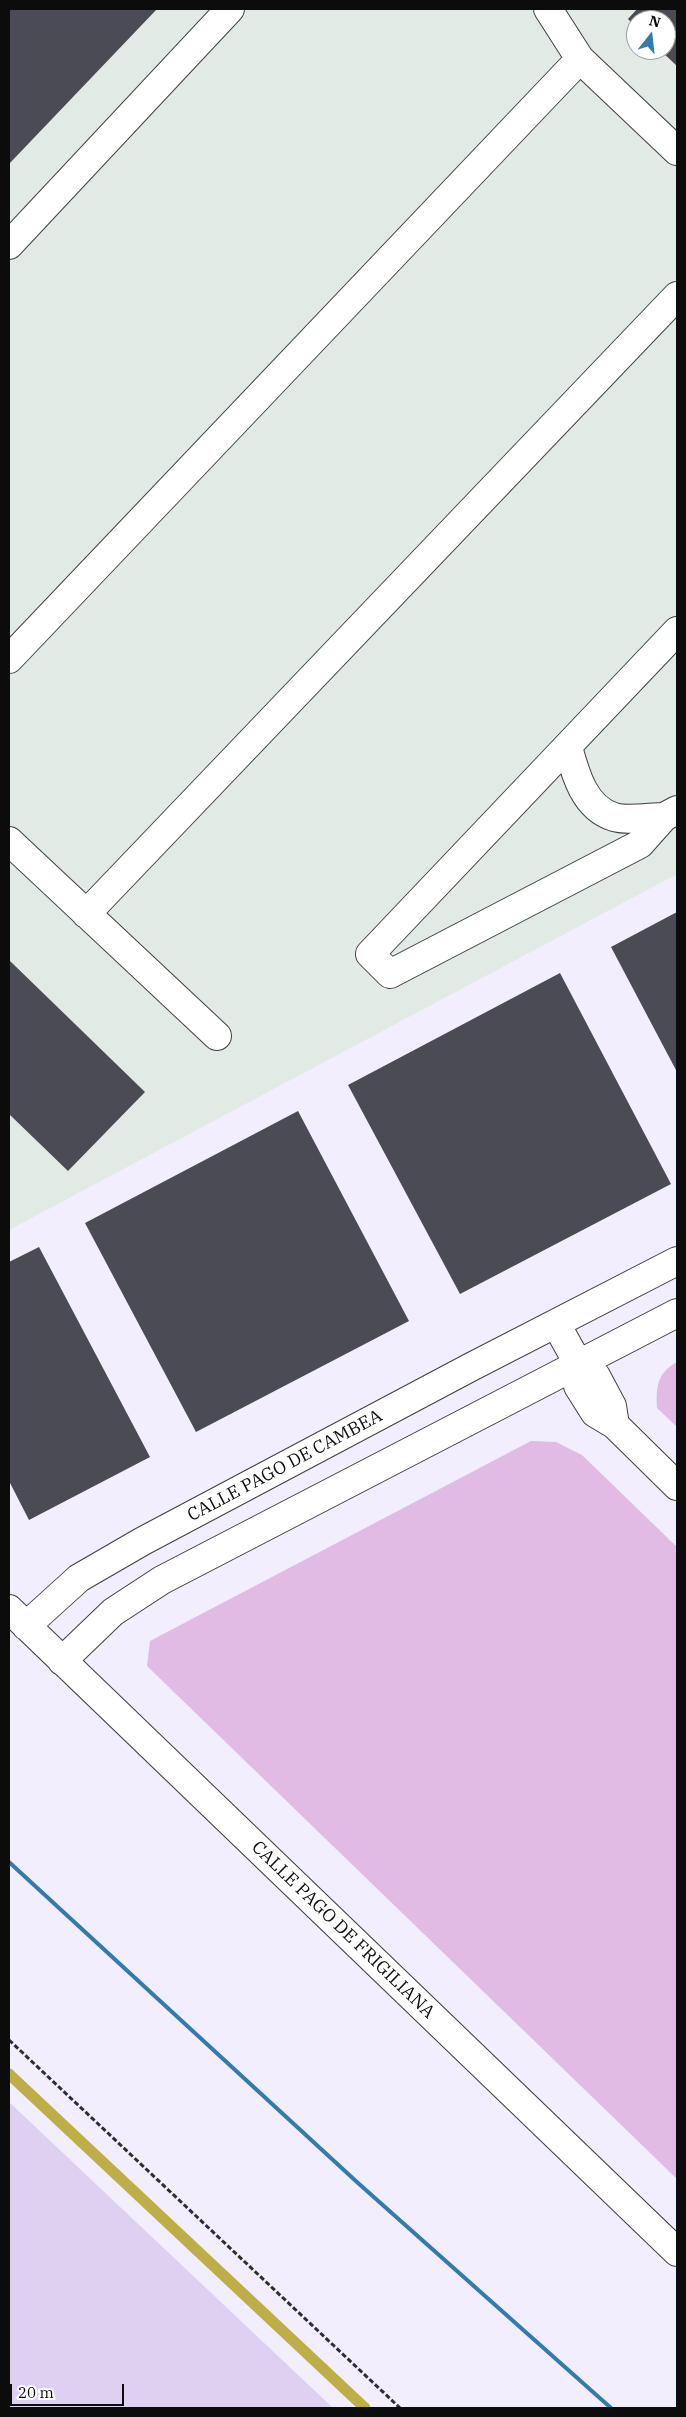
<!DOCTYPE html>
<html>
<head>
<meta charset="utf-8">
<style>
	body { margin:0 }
	#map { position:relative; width:686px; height:2417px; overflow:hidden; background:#f2eefd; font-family:"IBM Plex Serif",serif }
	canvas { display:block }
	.frame { position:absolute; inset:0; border:10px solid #0c0c0c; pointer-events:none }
	.north { position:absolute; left:626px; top:10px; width:50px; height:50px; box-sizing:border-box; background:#fff; border:1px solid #9e9e9e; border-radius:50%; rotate:16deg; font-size:14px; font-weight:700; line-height:20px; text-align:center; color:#0c0c0c }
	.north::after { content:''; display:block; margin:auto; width:18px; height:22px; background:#347bad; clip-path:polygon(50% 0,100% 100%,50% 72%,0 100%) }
	.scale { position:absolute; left:10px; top:2384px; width:114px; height:22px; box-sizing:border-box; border:2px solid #0c0c0c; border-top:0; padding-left:6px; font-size:15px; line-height:18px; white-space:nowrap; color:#0c0c0c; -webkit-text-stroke:4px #fff; paint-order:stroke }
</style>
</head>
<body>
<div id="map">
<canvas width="686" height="2417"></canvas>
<div class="frame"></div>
<div class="north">N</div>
<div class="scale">20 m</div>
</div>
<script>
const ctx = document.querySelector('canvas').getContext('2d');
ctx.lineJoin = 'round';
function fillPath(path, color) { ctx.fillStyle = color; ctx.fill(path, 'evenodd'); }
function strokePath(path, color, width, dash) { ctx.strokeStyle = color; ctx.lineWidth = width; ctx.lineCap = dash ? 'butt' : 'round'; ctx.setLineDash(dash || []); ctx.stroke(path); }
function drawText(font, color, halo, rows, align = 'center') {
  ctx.font = font + ' "IBM Plex Serif",serif'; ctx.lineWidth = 5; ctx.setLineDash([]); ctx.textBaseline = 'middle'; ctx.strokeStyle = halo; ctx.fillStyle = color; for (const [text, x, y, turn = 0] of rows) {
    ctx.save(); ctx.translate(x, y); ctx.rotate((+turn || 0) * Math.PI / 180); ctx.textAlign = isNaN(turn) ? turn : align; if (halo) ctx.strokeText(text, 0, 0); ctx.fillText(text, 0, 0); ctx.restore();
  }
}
const industrial = new Path2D(`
	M9,9H677V874L9,1230ZM636,20H666V50H636Z`);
const farmland = new Path2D(`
	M9,2102L333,2408H9Z`);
const green = new Path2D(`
	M677,1362V1427L657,1408C656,1387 657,1373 677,1362Z
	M531,1441L556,1442L582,1455L677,1547V2179L147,1666L150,1641Z`);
const stream = new Path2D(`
	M9,2074L365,2408`);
const building = new Path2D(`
	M9,9H157L9,164Z
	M637,9H677V66L660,50H666V20H636V27L628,19Z
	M677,912V1072L611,947Z
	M9,960L145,1092L68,1171L9,1114Z
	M560,973L671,1184L460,1294L348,1085Z
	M298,1111L409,1321L196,1432L85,1223Z
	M39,1247L150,1457L29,1520L9,1481V1262Z`);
const path = new Path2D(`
	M9,2040L400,2408`);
const minor = new Path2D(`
	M580,59L677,151
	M9,245L230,9
	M677,631L370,954L390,974L640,844L664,817L677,810
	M9,659L580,59L548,9
	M568,747C575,773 584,808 614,817C626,821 651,817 664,817
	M9,841L217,1036
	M86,914L677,296
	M556,1324L579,1365
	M579,1365L578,1386L595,1413L615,1425L677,1486
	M579,1365L596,1376L612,1406L615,1425
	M9,1609L677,2252
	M26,1626L79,1578L143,1541L471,1367L677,1261
	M62,1661L113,1612L162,1580L677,1313`);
const rail = new Path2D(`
	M9,1862L358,2183L611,2408`);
const streetNames = [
	["CALLE PAGO DE CAMBEA",285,1466,-28],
	["CALLE PAGO DE FRIGILIANA",343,1930,44]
];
fillPath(industrial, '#e2eae5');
fillPath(farmland, '#ddd0f0');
fillPath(green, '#e1bbe4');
strokePath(stream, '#beae47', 11);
fillPath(building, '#4a4b54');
strokePath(minor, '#3f3f3f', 30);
strokePath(path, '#2e2e2e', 3, [5, 2.5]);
strokePath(minor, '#fff', 28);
strokePath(rail, '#347bad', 4);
drawText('18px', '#0c0c0c', '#fff', streetNames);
</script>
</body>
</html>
